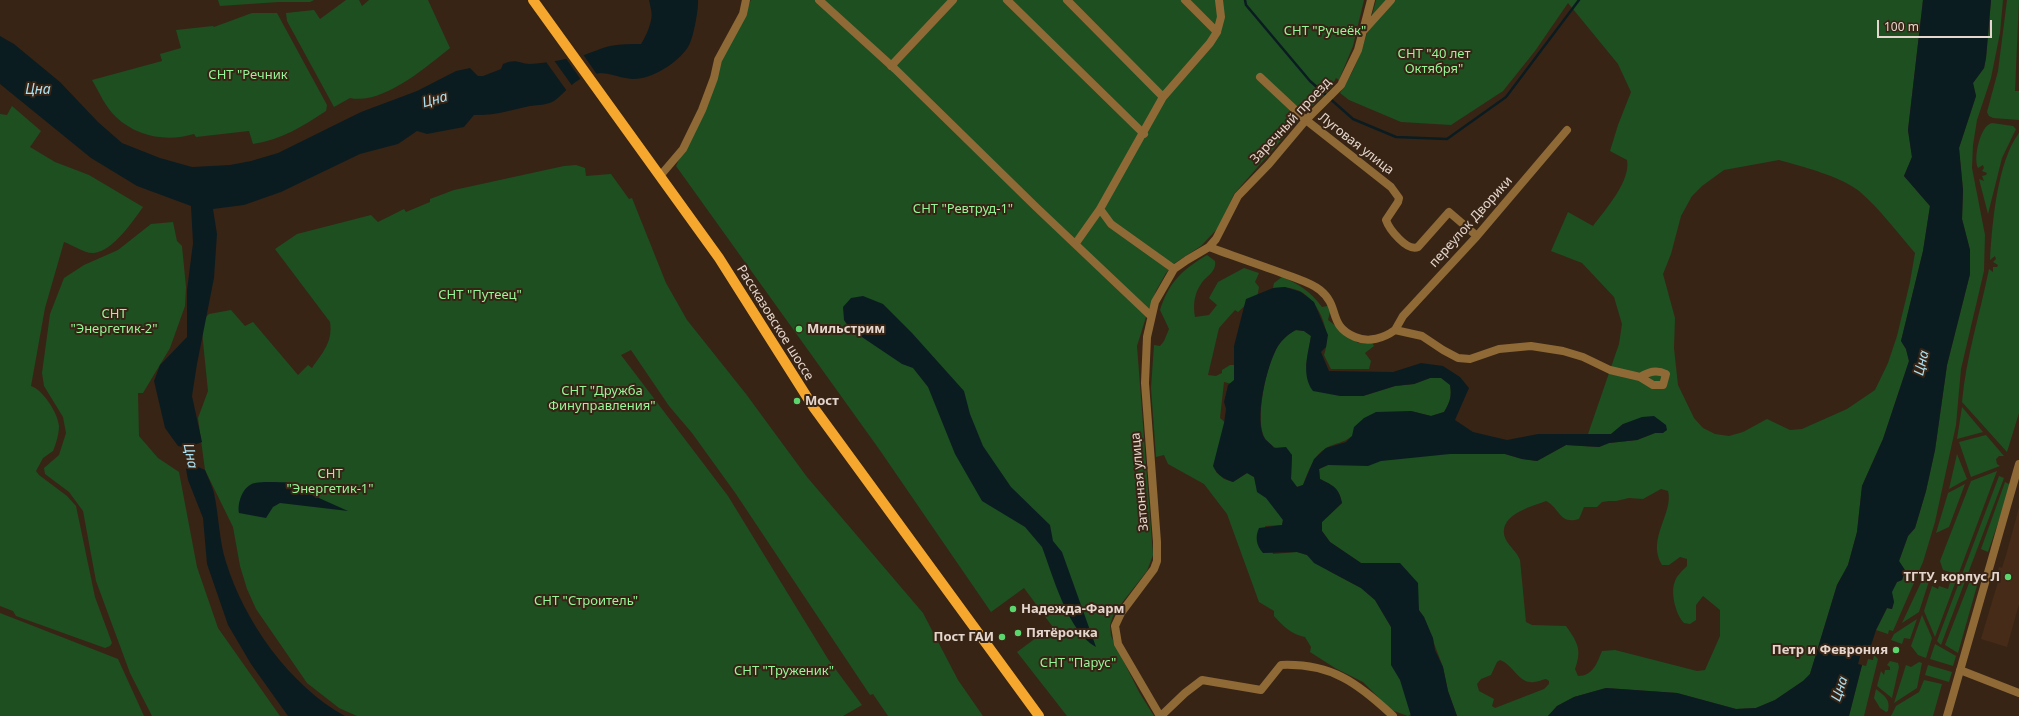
<!DOCTYPE html>
<html>
<head>
<meta charset="utf-8">
<style>
	body { margin:0 }
	#map { position:relative; width:2019px; height:716px; overflow:hidden; background:#382415; font-family:"Noto Sans",sans-serif }
	canvas { display:block }
	.scale { position:absolute; left:1877px; top:20px; width:115px; height:18px; box-sizing:border-box; border:2px solid #e4d6cd; border-top:0; padding-left:5px; font-size:12px; line-height:14px; white-space:nowrap; color:#e4d6cd; -webkit-text-stroke:3px #382415; paint-order:stroke }
</style>
</head>
<body>
<div id="map">
<canvas width="2019" height="716"></canvas>
<div class="scale">100 m</div>
</div>
<script>
const ctx = document.querySelector('canvas').getContext('2d');
ctx.lineJoin = 'round';
function fillPath(path, color) { ctx.fillStyle = color; ctx.fill(path, 'evenodd'); }
function strokePath(path, color, width, dash) { ctx.strokeStyle = color; ctx.lineWidth = width; ctx.lineCap = dash ? 'butt' : 'round'; ctx.setLineDash(dash || []); ctx.stroke(path); }
function drawText(font, color, halo, rows, align = 'center') {
  ctx.font = font + ' "Noto Sans",sans-serif'; ctx.lineWidth = 4; ctx.setLineDash([]); ctx.textBaseline = 'middle'; ctx.strokeStyle = halo; ctx.fillStyle = color; for (const [text, x, y, turn = 0] of rows) {
    ctx.save(); ctx.translate(x, y); ctx.rotate((+turn || 0) * Math.PI / 180); ctx.textAlign = isNaN(turn) ? turn : align; if (halo) ctx.strokeText(text, 0, 0); ctx.fillText(text, 0, 0); ctx.restore();
  }
}
const built = new Path2D(`
	M2019,508V604L2007,647L1981,639L1995,592L1998,582L1995,581L1999,567L2002,568L2007,552Z`);
const green = new Path2D(`
	M218,0H314L310,2H279L220,6Z
	M346,0H359L362,6L369,0H428L450,48C426,67 383,105 350,98L334,107L287,21L286,13L314,10L320,19Z
	M751,0H1364L1353,46L1339,80L1336,78L1330,89L1305,113L1234,194L1218,228L1201,246L1175,263L1166,273L1156,291L1146,317L1137,346L1153,555L1147,571L1114,613L1110,625L1111,636L1139,692L1154,716H1067L1060,707L1017,652L1052,626L1024,588L991,612L879,449L676,166L705,99L718,60Z
	M1376,0H1923L1908,130L1912,157L1904,176L1930,206L1923,251L1901,341L1906,349L1909,361L1883,439L1862,486L1857,532L1848,565L1837,585L1810,674L1803,681L1775,700L1756,708L1736,709L1677,693L1606,688L1574,697L1557,706L1548,716H1457L1448,691L1443,667L1424,617L1379,563H1361L1330,542L1322,531V522L1342,503C1339,488 1334,486 1320,479L1319,469L1328,465L1500,448L1505,454L1522,459L1537,461L1566,445L1599,447L1609,443L1637,440L1655,433H1663L1623,424L1611,434H1588L1619,344L1622,324L1614,297L1582,263L1551,251L1568,212L1593,226C1605,210 1631,181 1627,160L1610,151L1618,125L1631,92L1618,64L1568,3L1535,51L1503,91L1451,125L1401,122L1349,100L1340,93C1361,61 1366,37 1376,0ZM1779,160C1801,166 1842,177 1859,191C1880,209 1897,232 1915,253L1910,282L1897,336L1888,363L1875,390L1847,409L1802,429L1790,430L1767,419L1743,432L1729,436L1715,434L1703,428L1694,418L1678,385L1674,348L1675,318L1663,274L1671,254L1681,216L1692,196L1702,186L1724,170ZM1661,489L1668,491C1674,513 1646,539 1662,565H1669L1680,557L1687,559V566C1682,571 1676,576 1674,584C1671,595 1676,615 1684,623L1690,624L1696,620V605L1703,596L1720,610V636L1705,670L1697,671L1615,650L1602,651C1597,663 1593,676 1578,676L1575,669C1582,650 1578,643 1566,626L1532,625L1526,622L1520,560C1517,552 1510,547 1506,540C1495,516 1530,507 1546,501C1560,508 1559,525 1579,519L1584,507H1597L1602,502L1609,501H1616L1629,498L1643,499ZM1500,660C1512,664 1518,681 1530,682C1536,683 1541,680 1546,679L1549,681V684L1544,689L1495,708L1492,706L1494,699L1479,691L1477,684L1481,679L1491,675L1497,662Z
	M1991,0H2003L2000,33L1991,78L1977,120L1973,145L1972,168L1985,235L1984,271L1961,369L1956,425L1935,522L1923,562L1893,631L1889,630L1888,634L1876,630L1887,608L1892,609L1894,602L1891,592L1897,582L1902,580L1905,571L1899,561L1908,536L1915,528L1926,491L1935,450L1947,365L1970,274V250L1962,219L1963,190L1959,148L1976,96L1973,83L1984,68L1986,58Z
	M2007,0H2019L2015,91H2019V120L1993,118L1989,116L1987,112L1998,71Z
	M252,13H277L327,105L326,111C303,126 281,140 253,144L249,131L196,137L194,134C167,142 137,137 116,117C106,108 99,92 92,80L162,61L160,54L181,48L176,30L213,26L214,27Z
	M12,106L41,131L30,147L55,162L89,175L143,207C133,221 113,251 94,253C85,254 73,245 64,242L45,308L31,386C43,390 58,413 59,426C59,434 56,444 53,451L43,458L36,471L39,475L67,496L76,506L95,597L112,643L110,646L105,648L16,616L13,611L0,606V114L7,115Z
	M1992,123L2013,126L2016,129L2002,158L1988,214L1979,179L1984,181L1982,176L1986,175L1987,173L1982,171L1984,168L1983,165L1978,168C1973,159 1980,125 1992,123Z
	M2019,133V413L2007,452L1962,402C1966,357 1980,314 1989,269L1993,272V267H1997L1998,265L1993,262L1996,259L1995,256L1990,260C1992,225 1997,162 2019,133Z
	M576,165L585,168L586,176L611,174L629,199L632,198L666,283L687,320L746,394L807,477L923,613L958,680L983,716H888L873,694L870,695L736,494L692,433L669,406L631,350L621,355L728,496L828,659L862,705L843,716H357L339,708L307,683L256,609L247,589L240,566L233,527L205,470L198,418L208,391L201,322L209,314L231,310L245,326L253,322L298,375L308,365L312,368C323,352 333,342 330,322L275,249L297,234L371,215L378,222L404,209L406,212L430,202V199L454,190L564,166Z
	M173,222L177,241L182,246L186,287L185,306L170,348L143,393H138L139,436L158,458L179,472L197,567L218,628L280,716H152L130,673L96,581L83,511L69,492L45,474L44,468L59,455L66,433L63,417L44,386L42,373L50,314L64,278L84,265L118,250L151,224Z
	M1207,255L1215,261C1217,272 1206,276 1201,284C1194,294 1193,305 1195,317L1209,315L1217,305L1209,298L1218,282L1244,268L1259,273L1255,282L1259,287L1257,298L1249,302L1238,312L1235,310L1219,328L1208,375L1216,376L1222,373V370L1230,365H1240L1236,385L1224,382L1220,418L1227,424L1216,472L1224,479L1233,482L1247,473L1254,477L1283,520L1282,525L1265,526L1273,554L1297,552L1307,555L1329,571L1361,588L1375,600L1391,627V665L1394,664L1414,712L1408,716L1391,710L1363,682L1335,668L1310,652L1311,647L1305,637C1291,634 1284,627 1274,616V611L1259,602L1227,514L1204,484L1168,464L1164,455L1156,457L1151,388L1154,345L1160,346L1164,341L1169,329L1160,310C1169,282 1182,270 1207,255Z
	M1282,277C1299,284 1311,292 1322,307L1327,306L1331,308L1328,320L1358,343H1372L1374,346L1365,353L1371,361L1369,369H1331L1324,355C1332,335 1321,305 1303,293C1294,287 1283,287 1273,288L1274,283Z
	M1296,330L1304,331L1311,336L1306,366L1363,396L1395,386L1414,384L1430,378L1441,377L1450,385C1452,396 1450,402 1444,412L1431,416L1411,411L1352,436C1344,443 1335,443 1326,448C1313,456 1308,472 1303,485L1297,487L1291,479L1292,455C1282,451 1273,448 1266,440C1253,423 1267,362 1278,346C1283,338 1288,334 1296,330Z
	M1962,407L1983,432L1957,439Z
	M1986,435L2004,456H1999L1996,459L1997,464L2000,466L1971,477L1959,442Z
	M1957,454L1967,479L1949,489Z
	M1997,471L1935,637L1924,611L1932,586L1938,589L1939,586L1948,589L1953,573L1943,570L1940,561L1971,481Z
	M1999,476L2004,478L1941,645L1937,641Z
	M2005,482L2011,485L1988,552L1981,549Z
	M1965,484L1949,527L1936,533L1948,493Z
	M1976,574L1980,575L1958,653L1945,645L1971,578Z
	M1924,576L1930,578L1919,612L1902,623Z
	M0,613L118,659L144,716H0Z
	M1922,615L1932,638L1926,658L1918,655L1911,646Z
	M1917,619L1910,639L1904,638L1902,644L1891,640L1894,634Z
	M1935,644L1956,656L1953,666L1930,659Z
	M1874,655L1878,659L1864,716H1849L1862,665L1866,666L1868,659L1873,660Z
	M1890,661L1898,663L1899,667L1892,698L1877,686L1881,671L1884,675L1885,670H1890V667L1887,665Z
	M1919,662L1922,663L1917,688L1894,703L1906,665L1911,667Z
	M1928,665L1952,672L1949,682L1925,675Z
	M1924,680L1942,684L1933,716H1891L1896,706L1919,692Z
	M1876,689C1884,696 1891,699 1888,711L1886,712L1880,708L1874,698Z`);
const water = new Path2D(`
	M649,0H698C699,8 693,41 688,47C678,63 651,80 632,79C609,77 608,68 582,78C570,84 564,94 554,101C548,105 538,105 530,106C511,110 494,116 474,115L464,127L427,134L417,131L398,144L360,154L281,192L244,205L213,209L217,234L214,278L197,364L192,396L202,442L189,447L196,466L205,470C208,478 212,485 214,493C219,516 219,540 226,562C244,621 290,686 345,716H288L251,664L228,625L207,564L203,518L188,480L186,469L189,467L183,447L178,446L165,428L154,381L160,365L187,337V290L193,243L191,206L137,186L91,158L0,84V36L14,44L60,82L98,122L122,143L160,158L192,167L230,165L251,161L278,153L361,112L417,91L456,71L470,68L478,76H483L501,69L503,64C517,58 519,64 530,64C546,63 568,59 584,55C593,52 601,48 610,46C621,44 631,44 641,44C645,38 650,27 651,20C653,14 650,6 649,0Z
	M1923,0H1991L1986,58L1984,68L1973,83L1976,96L1959,148L1963,190L1962,219L1970,250V274L1947,365L1935,450L1926,491L1915,528L1908,536L1899,561L1905,570L1902,580L1897,582L1892,592L1894,602L1892,609L1887,608L1876,630L1868,655L1861,653L1858,664L1862,665L1849,716H1548L1557,706L1574,697L1606,688L1677,693L1736,709L1756,708L1775,700L1803,681L1810,674L1837,585L1848,565L1857,532L1862,486L1883,439L1909,361L1906,349L1901,341L1923,251L1930,206L1904,176L1912,157L1908,130Z
	M1285,287L1301,292L1314,302L1328,335L1326,347L1321,352L1329,371L1393,372L1421,363L1443,366L1460,377L1469,388L1455,420L1473,432L1507,440L1538,434H1611L1623,424L1642,417L1654,416L1666,425L1667,430L1663,433H1655L1637,440L1609,443L1599,447L1566,445L1537,461L1522,459L1505,454H1450L1381,461L1368,466L1328,465L1319,469L1320,479C1334,486 1339,488 1342,503L1322,522V531L1330,542L1361,563H1400L1418,583L1419,610L1424,617L1433,638L1435,650L1443,667L1448,691L1457,716H1411L1400,680L1391,665V627L1375,600L1361,588L1314,563L1307,555L1297,552L1263,553C1256,545 1255,537 1259,528L1282,525L1283,520L1266,498L1257,492L1254,477L1247,473L1233,482C1224,479 1217,475 1213,466L1224,423L1226,409L1224,402L1228,385L1234,380V346L1246,299L1273,288ZM1296,330L1304,331L1311,336C1308,354 1301,375 1313,391L1340,396H1363L1395,386L1414,384L1430,378H1441L1450,385C1452,396 1450,402 1444,412L1431,416L1411,411L1376,412L1364,418L1354,427L1352,436L1346,442L1326,448L1314,459L1303,485L1297,487L1291,479L1292,455L1286,447L1274,448C1272,445 1268,442 1265,439C1253,421 1267,364 1278,346C1283,339 1288,334 1296,330Z
	M863,296L883,304L912,333L964,391L970,414L983,446L1011,487L1050,525L1053,541L1062,552L1096,647C1068,632 1053,576 1042,547L1025,527L982,501L955,454L928,387L913,368L902,364L850,329L844,320L843,307L851,298Z
	M289,482L301,490L348,511L280,503L273,507L266,518L239,513C237,503 243,485 255,483C266,481 278,483 289,482Z`);
const pier = new Path2D(`
	M582,53L598,76L582,81L565,57Z
	M544,59H553L573,87L567,91Z`);
const stream = new Path2D(`
	M1245,0L1246,5L1310,81L1353,119L1396,137L1447,139L1506,97L1579,0`);
const minor = new Path2D(`
	M819,0L895,69L1036,207L1151,316
	M1007,0L1144,134
	M1067,0L1163,97
	M1185,0L1217,32
	M1364,30L1391,0
	M891,66L953,0
	M1260,77L1306,120L1391,187L1399,198L1398,202L1386,220C1389,229 1407,252 1418,247L1449,212L1477,236
	M660,176L683,149L702,110L714,78L718,60L743,14L746,0
	M1100,209L1163,97L1210,43L1217,32L1221,17L1219,0
	M1076,243L1100,209L1111,224L1174,269
	M1209,247C1236,257 1263,266 1290,276C1300,280 1311,283 1320,290C1341,307 1327,325 1355,337C1369,343 1384,338 1395,330L1422,336L1443,350L1458,358L1470,359L1499,349L1531,346L1563,351L1583,357L1610,370L1640,377L1653,385H1663L1666,374C1656,369 1649,372 1640,377
	M1395,330L1403,316L1477,236L1567,130
	M1960,670L2019,693
	M1160,716L1118,644L1115,626L1121,613L1154,569L1157,561V542L1145,383L1147,337L1155,302L1174,269L1187,260L1209,247L1216,239L1238,196L1269,164L1306,120L1341,85L1358,50L1371,0
	M1161,716L1185,693L1202,680L1261,690L1281,665C1331,663 1358,683 1393,716
	M1947,716L2019,464`);
const major = new Path2D(`
	M533,0L719,258L814,408L1039,716`);
const markers = [
	[799,329,4,"#5bd56e"],
	[797,401,4,"#5bd56e"],
	[2008,577,4,"#5bd56e"],
	[1013,609,4,"#5bd56e"],
	[1018,633,4,"#5bd56e"],
	[1002,637,4,"#5bd56e"],
	[1896,650,4,"#5bd56e"]
];
const parkNames = [
	["СНТ \"Ручеёк\"",1325,31],
	["СНТ \"40 лет",1434,54],
	["Октября\"",1434,69],
	["СНТ \"Речник",248,75],
	["СНТ \"Ревтруд-1\"",963,209],
	["СНТ \"Путеец\"",480,295],
	["СНТ",114,314],
	["\"Энергетик-2\"",114,329],
	["СНТ \"Дружба",602,391],
	["Финуправления\"",602,406],
	["СНТ",330,474],
	["\"Энергетик-1\"",330,489],
	["СНТ \"Строитель\"",586,601],
	["СНТ \"Парус\"",1078,663],
	["СНТ \"Труженик\"",784,671]
];
const streetNames = [
	["Заречный проезд",1291,121,-47],
	["Луговая улица",1356,144,38],
	["переулок Дворики",1471,222,-48],
	["Рассказовское шоссе",775,323,58],
	["Затонная улица",1140,482,-95]
];
const poiNames = [
	["Мильстрим",807,329],
	["Мост",805,401],
	["ТГТУ, корпус Л",2000,577,"right"],
	["Надежда-Фарм",1021,609],
	["Пятёрочка",1026,633],
	["Пост ГАИ",994,637,"right"],
	["Петр и Феврония",1888,650,"right"]
];
const waterNames = [
	["Цна",38,90],
	["Цна",435,100,-15],
	["Цна",1922,363,-77],
	["Цна",190,456,78],
	["Цна",1840,689,-71]
];
fillPath(built, '#462c18');
fillPath(green, '#1d4f21');
fillPath(water, '#0b1c21');
fillPath(pier, '#382415');
strokePath(stream, '#0b1c21', 2.5);
strokePath(minor, '#8f6a37', 8);
strokePath(major, '#f5a82d', 10);
for (const [x, y, r, color] of markers) { const dot = new Path2D(); dot.arc(x, y, r, 0, 2 * Math.PI); ctx.fillStyle = color; ctx.fill(dot); strokePath(dot, '#382415', 1.5); }
drawText('13px', '#96f499', '#382415', parkNames);
drawText('13px', '#e4d6cd', '#382415', streetNames);
drawText('bold 13px', '#e4d6cd', '#382415', poiNames, 'left');
drawText('italic 14px', '#aae1f3', '#382415', waterNames);
</script>
</body>
</html>
